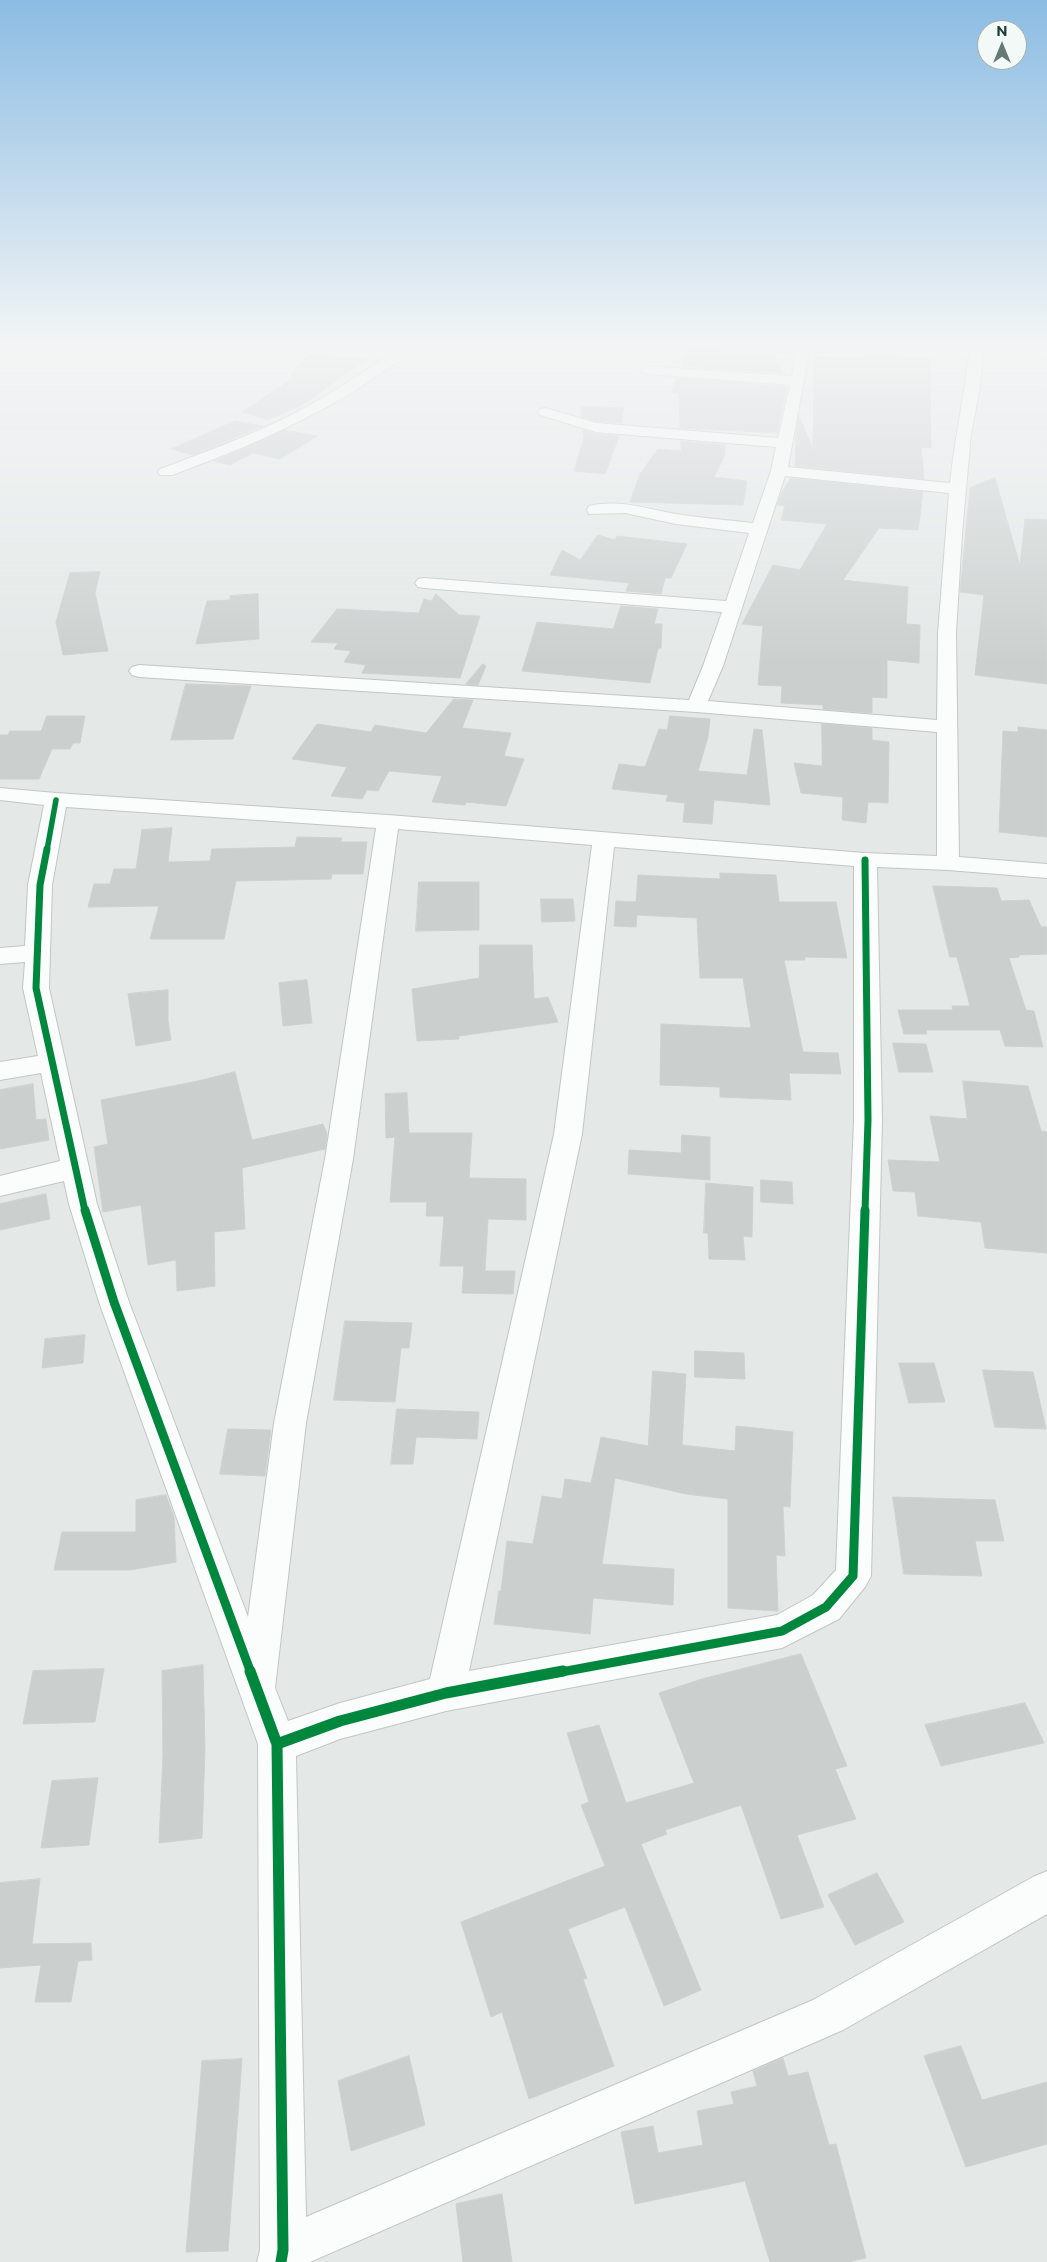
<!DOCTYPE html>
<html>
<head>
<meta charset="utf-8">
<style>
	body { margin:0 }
	#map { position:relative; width:1047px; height:2262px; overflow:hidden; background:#e4e9e8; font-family:Montserrat,sans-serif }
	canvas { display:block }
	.north { position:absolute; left:977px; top:20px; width:50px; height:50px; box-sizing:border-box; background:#f2f9f6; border:1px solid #9eaeab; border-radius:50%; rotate:0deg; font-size:14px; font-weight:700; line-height:20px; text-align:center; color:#203e3b }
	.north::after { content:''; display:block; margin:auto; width:18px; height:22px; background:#657a78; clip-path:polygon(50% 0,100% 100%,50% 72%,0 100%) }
</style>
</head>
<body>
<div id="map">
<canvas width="1047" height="2262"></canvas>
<div class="north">N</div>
</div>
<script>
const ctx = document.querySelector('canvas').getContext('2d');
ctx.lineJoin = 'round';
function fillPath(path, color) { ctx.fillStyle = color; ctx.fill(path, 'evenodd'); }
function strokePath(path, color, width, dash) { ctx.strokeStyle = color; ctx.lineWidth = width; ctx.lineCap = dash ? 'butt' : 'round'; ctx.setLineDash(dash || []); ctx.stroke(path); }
const building = new Path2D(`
	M688,348L774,354L782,373L681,366Z
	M864,354L930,359L931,448L921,447L924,479L795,466L796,435L799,416L813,449L814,356L864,358Z
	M314,355L366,359L306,403L268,420L242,412L295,377L290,376L307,356Z
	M677,378L787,387L777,433L680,428L679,393H671Z
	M581,406L624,408L621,423L597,421L582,417Z
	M235,421L263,426L193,455L171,449Z
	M285,430L317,436L280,459L253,453L230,465L215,461Z
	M583,430L595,434L619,436L605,474L574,471L584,438Z
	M681,441L725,445V455L714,477L747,481L743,505L630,502L640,474L658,449L681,451Z
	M791,478L923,492L918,530L879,528L843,580L908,587L906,624L920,625L919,663L887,660V698L872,697V713L823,709V705L781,703L782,686L758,685L763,626L742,624L773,565L800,570L827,524L781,520L785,506L777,505L782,492Z
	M995,478L1020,566L1025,519L1047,520V684L975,675L984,595L960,592L970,488Z
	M598,535L615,540L617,536L687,544L671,578H665L661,594L626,591L629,583L550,575L562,550L580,560Z
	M100,572L95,593L108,651L63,655L56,622L70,573Z
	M258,594L259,639L196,644L207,601L230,600V596Z
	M436,594L459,615L480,616L460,678L362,673L366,665L344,662L351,651L334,649L338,643L311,642L337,609L419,613L424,599L431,601Z
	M621,606L658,609L654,624H662L661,648H658L650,683L522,671L537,622L613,629Z
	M483,664L486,666L478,685L466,684Z
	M186,684L251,686L233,739L171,740Z
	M454,699L473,700L462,728L511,733L504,756L524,759L506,806L466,802L465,805L432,802L442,776L389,771L378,791L367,790L362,799L331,796L347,767L292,759L317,724L371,732L375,725L426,733Z
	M47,716H85L80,743H73L70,749H52L39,779H0V735H8L10,731H41Z
	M670,716L710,719L708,737L698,771L747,775L754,729L762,730L770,805L714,800L712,824L683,822L685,803L666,801L668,795L612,789L619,764L645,767L659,729L667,730Z
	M822,724L872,728V740L889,742L888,803L868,802L866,823L842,820L843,797L801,793L794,763L822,766Z
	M1018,727L1047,730V837L999,832L1003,731L1018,732Z
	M172,828L168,862L210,861L212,849L295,847L297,837L342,838L340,842H367L363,874H332L331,879L236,881L224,939H150L159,906L88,907L94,884H110L114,869H136L142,830Z
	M720,873L776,875L779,902H836L847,958L805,957V960H784L803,1052L838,1053L841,1074L789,1073L791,1100L720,1097V1087L660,1085L661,1024L751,1028L743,978H700L697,918L637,915L636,927L614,926L616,901L636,902L638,875L720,879Z
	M419,882H479V930L416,931Z
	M933,886L997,888L1001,901L1029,900L1041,927H1047V954L1019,955V957L1009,958L1026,1010L1034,1011L1043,1047L1005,1046L1000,1030H926L927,1034H904L898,1010H953L952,1006H970L957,957H950Z
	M541,899H573L575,921L542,922Z
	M480,945H532L534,999L548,997L558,1022L459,1036V1039L417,1041L412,989L479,978Z
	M307,980L312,1023L283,1026L279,983Z
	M168,990V1021L171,1040L136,1046L128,994Z
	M893,1043L926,1044L933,1072H899Z
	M235,1072L252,1140L323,1124L327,1134L325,1149L242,1168L245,1229L214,1232L215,1286L177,1291L176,1260L148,1265L141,1205L103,1212L94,1147L108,1144L101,1100L198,1081Z
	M963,1081L1028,1086L1041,1131L1047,1132V1253L985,1248L981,1222L918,1216L915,1192L893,1191L888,1160L940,1162L930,1116L967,1119Z
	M33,1084L36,1120L46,1119L49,1140L0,1149V1090Z
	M407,1093L409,1133H472L469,1178L526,1179V1220L488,1219L485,1271H515L513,1294L462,1293L464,1266H440L444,1216H426L427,1202H390L395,1137L386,1138L385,1094Z
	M682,1135L710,1137V1180L628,1174L629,1150L681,1153Z
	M761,1180L792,1182L793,1204L761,1202Z
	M706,1183L753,1187L752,1237L743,1236L745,1260L709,1259L708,1233H704Z
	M46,1194L50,1219L0,1230V1204Z
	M345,1321L412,1323L409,1348H401L395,1402L334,1400Z
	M85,1335L83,1363L42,1368L45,1339Z
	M695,1351L744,1353L745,1379L695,1377Z
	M899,1363H934L945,1402L909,1403Z
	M983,1370L1033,1372L1046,1429L995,1427Z
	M653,1371L686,1374L682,1445L735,1451L736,1426L793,1432L790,1507L783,1506L785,1556L776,1555L778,1611L728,1608V1499L686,1494L615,1478L602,1564L674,1569L673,1605L593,1598L590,1634L494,1624L499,1591H501L507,1541L533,1544L542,1496L562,1499L565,1479L591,1483L601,1437L648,1446Z
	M397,1409L479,1412L477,1439L416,1437L413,1464H391Z
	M228,1429L271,1430L265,1476L220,1474Z
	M166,1495L174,1517L176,1562L130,1570H54L62,1532H136V1500Z
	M893,1497L995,1500L1004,1541H975L982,1576L904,1574Z
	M801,1654L847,1766L835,1769L856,1819L797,1835L824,1907L781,1919L741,1805L665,1830L667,1834L641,1844L701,1990L664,2006L625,1907L568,1929L587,1978L583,1979L614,2066L529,2099L502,2012L491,2017L461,1922L605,1866L581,1805L589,1802L567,1733L599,1725L626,1803L694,1783L659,1693L702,1679Z
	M203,1665L205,1749L202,1838L159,1843L163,1755L162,1671Z
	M104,1669L95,1722L23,1724L33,1671Z
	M1025,1703L1044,1743L941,1766L925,1725Z
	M98,1778L89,1845L41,1848L52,1781Z
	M877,1873L904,1922L855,1945L828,1895Z
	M40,1879L32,1944L91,1943L92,1960L78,1961L71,2002H35L41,1965L0,1968V1883Z
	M961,2046L982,2100L1047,2082V2144L966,2167L924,2056Z
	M409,2056L425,2125L351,2151L338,2081Z
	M783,2058L788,2076L808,2072L829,2145L836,2144L866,2258L848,2262H770L745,2181L635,2204L621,2132L653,2126L658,2153L703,2145L697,2111L734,2104L731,2092L757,2086L753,2071Z
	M242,2059L228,2251L186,2252L202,2061Z
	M502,2194L512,2262H463L456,2204Z`);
const minor = new Path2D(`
	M400,346H416C408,357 391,366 380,374C315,419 245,448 172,475H160L158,472L160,469C200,454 239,440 277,422C321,401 361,375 400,346Z
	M712,346H857L850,350L809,353L788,467L950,483C955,437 965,392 970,346H984L980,387L971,434L962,534L956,633L959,857L1047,864V878L948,870L877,867L882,1120L871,1576L865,1587L839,1619L782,1648L446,1711L340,1739L296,1756L306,2217L813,2000L1033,1877L1047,1871V1914L843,2030L310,2262H257L260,2250L258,1744L99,1302L69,1204L64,1181L0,1196V1176L60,1161L41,1073L0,1080V1062L38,1056L23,988L25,962L0,964V948L25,946L28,885L44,805L0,800V788L56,793L388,815L865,853L937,856V732L696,712L139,677L132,675L129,671L132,667L139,665L689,700L703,666L722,612L424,588L418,587L415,583L418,579L424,578L726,601L749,533L676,524L625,513L589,514L587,510L589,506C620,499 647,509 676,514C702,518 727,520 753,523L771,471L776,447L596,432L540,415L538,412L540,409L545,408L597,423L778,438L790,385L647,374L640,370L647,366L792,376L795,353L719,350ZM785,476L949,493L938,633L937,720L708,701L723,666ZM66,807L376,828L325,1159L274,1423L248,1617L129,1302L97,1204L49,988L52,885ZM398,829L592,845L554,1134L430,1679L340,1703L288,1721L275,1688L306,1423L353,1159ZM614,847L854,866V1120L836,1570L813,1595L777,1615L469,1671L582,1134Z`);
const cyclewayFar3 = new Path2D(`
	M47,850L56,800`);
const cyclewayFar2 = new Path2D(`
	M47,849L40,885L36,988L85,1211
	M865,860L868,1120L865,1211`);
const cyclewayFar1 = new Path2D(`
	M85,1210L114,1302L251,1673
	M556,1673L782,1631L826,1607L853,1576L865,1210`);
const cycleway = new Path2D(`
	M250,1671L277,1744L283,2250L281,2262
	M277,1744L340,1721L446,1693L563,1671`);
fillPath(building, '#cbd0cf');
strokePath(building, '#ccd2d1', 1);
strokePath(minor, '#c1c6c5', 2);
fillPath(minor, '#fbfcfc');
strokePath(cyclewayFar3, '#00873e', 5.5);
strokePath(cyclewayFar2, '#00873e', 7);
strokePath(cyclewayFar1, '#00873e', 9);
strokePath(cycleway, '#00873e', 11);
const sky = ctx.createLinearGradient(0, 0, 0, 663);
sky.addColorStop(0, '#8cbce3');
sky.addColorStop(0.52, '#f3f5f5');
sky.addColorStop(1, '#f3f5f500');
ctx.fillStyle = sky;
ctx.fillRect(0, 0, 1047, 663);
</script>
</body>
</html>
